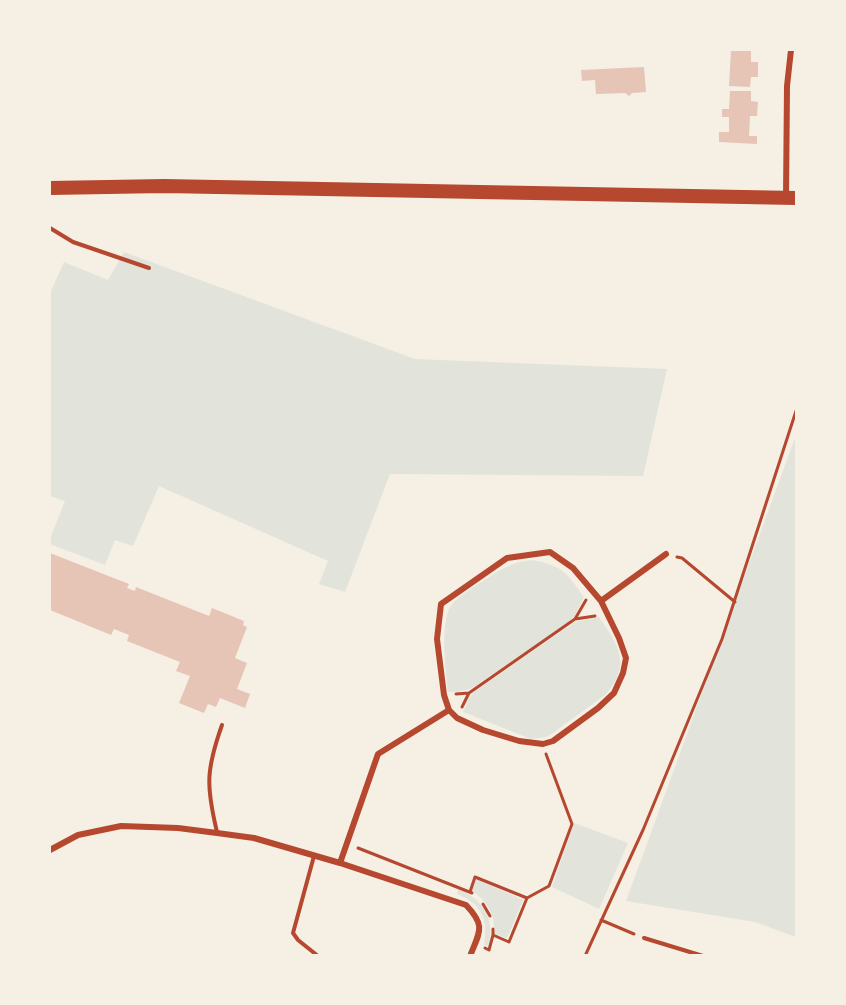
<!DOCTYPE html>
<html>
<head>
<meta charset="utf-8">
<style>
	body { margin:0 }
	#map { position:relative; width:846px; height:1005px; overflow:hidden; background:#f6efe4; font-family:"Sofia Sans Condensed",sans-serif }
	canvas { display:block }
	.frame { position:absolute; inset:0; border:51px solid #f6efe4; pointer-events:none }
</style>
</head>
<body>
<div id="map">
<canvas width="846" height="1005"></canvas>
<div class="frame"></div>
</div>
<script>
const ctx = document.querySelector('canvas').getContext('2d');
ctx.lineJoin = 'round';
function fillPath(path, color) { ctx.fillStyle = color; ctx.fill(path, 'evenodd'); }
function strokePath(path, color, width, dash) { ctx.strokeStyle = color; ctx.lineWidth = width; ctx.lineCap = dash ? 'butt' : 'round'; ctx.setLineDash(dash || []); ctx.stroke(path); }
const green = new Path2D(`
	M124,252L415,359L667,369L643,476L390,474L345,592L319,584L328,561L159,486L133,546L115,540L105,565L50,544V539L65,501L50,496V293L64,262L108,280Z
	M796,435V937L755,922L626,901Z
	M533,560C563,566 567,573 584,597L574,617L562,627L472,688L458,692H448C446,671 439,620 452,604C461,594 476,586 486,579C502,569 514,561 533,560Z
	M599,617C619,646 632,665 605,695L553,733L546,737L531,739L463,712L468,700L474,692L575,622Z
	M574,823L628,843L599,909L552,887Z
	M476,879L523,900L507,938L494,934C496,915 487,901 472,891Z
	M458,889C483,899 496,919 488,946L484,945C488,919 482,904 457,894Z`);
const building = new Path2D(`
	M731,50H751V62H758V77H751L750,87L729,86Z
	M644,67L646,92L632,93L629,96L625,93L596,94L595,80L582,81L581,70Z
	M730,91H751V101L758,102L757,116H750L749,136H757V144L719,142V132H729V117H722V109H729Z
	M50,553L129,584L127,588L135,591L136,587L209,616L212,608L244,621L243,625L247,627L235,658L247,663L237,689L250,694L245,708L220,698L216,707L208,704L204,713L179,703L190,676L176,671L180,662L127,641L129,635L114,629L111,635L50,610Z`);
const path = new Path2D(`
	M677,557L682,558L735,602
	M575,619L586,600
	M456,694L469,693
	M462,707L469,693L575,619L595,616
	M358,848L472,893
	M470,892L475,877L527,898L509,942L493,935
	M527,898L549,886L572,824L546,754
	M483,904L490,916
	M601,920L634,934
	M485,948L489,950L493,935V929
	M585,956L643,830L722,639L796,411`);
const service = new Path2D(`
	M50,228L73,242L149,268
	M217,832C206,786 206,770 222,725
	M314,856L293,933L298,940L318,956
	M644,938L703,956`);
const minor = new Path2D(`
	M786,197L787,86L791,50
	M550,552L573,568L601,601L619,638L626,658L623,673L614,693L598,708L553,741L543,744L519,741L483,730L457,718L449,710L444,695L437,639L441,604L507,558Z
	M601,601L666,554
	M50,850L78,835L121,826L178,828L217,833L254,838L340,863L466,905C486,926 480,931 470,956
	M340,863L378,754L449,710`);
const primary = new Path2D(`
	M50,188L164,186L796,198`);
fillPath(green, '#e2e4dc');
fillPath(building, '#e6c5b7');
strokePath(path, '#b5482f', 3);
strokePath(service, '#b5482f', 4);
strokePath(minor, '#b5482f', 6);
strokePath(primary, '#b5482f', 14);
</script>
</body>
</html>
